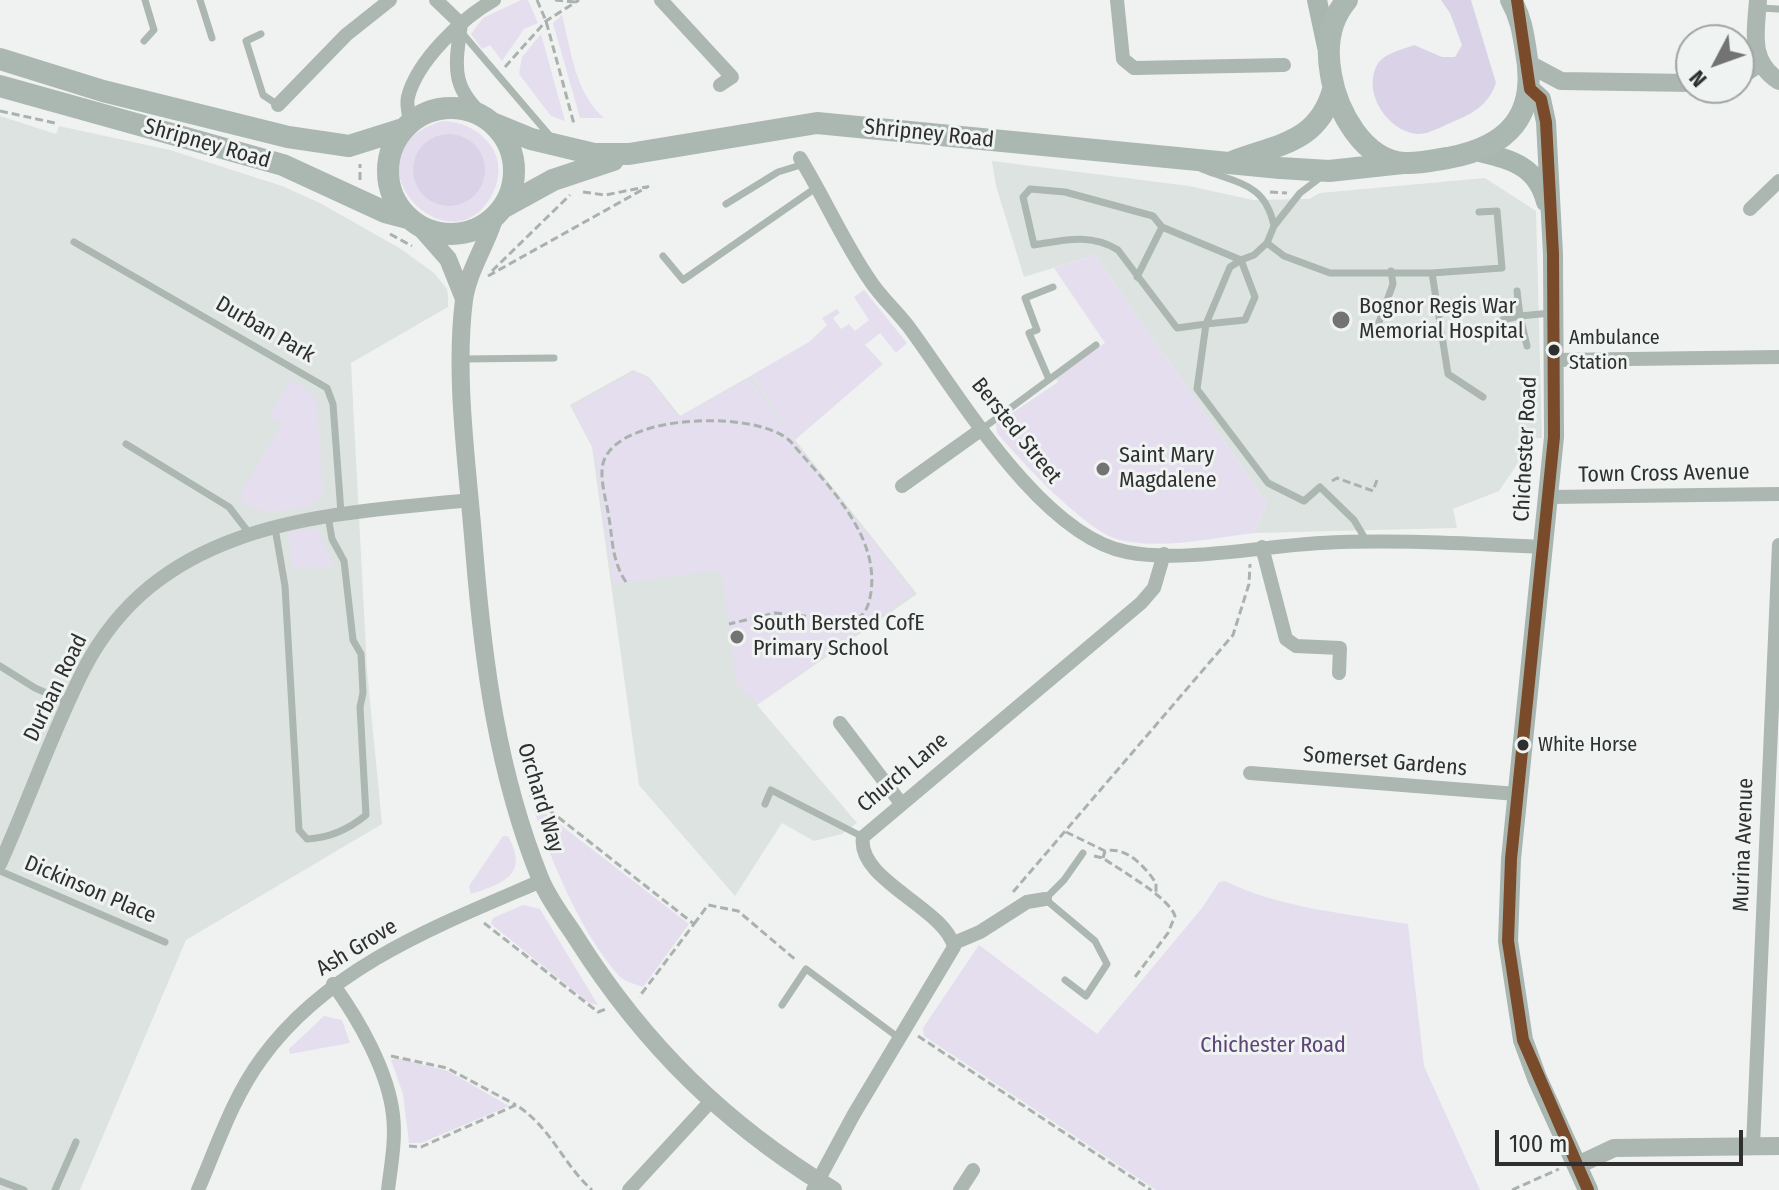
<!DOCTYPE html>
<html>
<head>
<meta charset="utf-8">
<style>
	body { margin:0 }
	#map { position:relative; width:1779px; height:1190px; overflow:hidden; background:#f0f2f1; font-family:"Fira Sans Condensed",sans-serif }
	canvas { display:block }
	.north { position:absolute; left:1675px; top:24px; width:80px; height:80px; box-sizing:border-box; background:#eff3f1; border:2px solid #a2a5a3; border-radius:50%; rotate:229deg; font-size:22px; font-weight:700; line-height:32px; text-align:center; color:#2e2f2e }
	.north::after { content:''; display:block; margin:auto; width:28px; height:36px; background:#727372; clip-path:polygon(50% 0,100% 100%,50% 72%,0 100%) }
	.scale { position:absolute; left:1495px; top:1130px; width:248px; height:36px; box-sizing:border-box; border:4px solid #2e2f2e; border-top:0; padding-left:10px; font-size:24px; line-height:28px; white-space:nowrap; color:#2e2f2e; -webkit-text-stroke:6px #eff3f1; paint-order:stroke }
</style>
</head>
<body>
<div id="map">
<canvas width="1779" height="1190"></canvas>
<div class="north">N</div>
<div class="scale">100 m</div>
</div>
<script>
const ctx = document.querySelector('canvas').getContext('2d');
ctx.lineJoin = 'round';
function fillPath(path, color) { ctx.fillStyle = color; ctx.fill(path, 'evenodd'); }
function strokePath(path, color, width, dash) { ctx.strokeStyle = color; ctx.lineWidth = width; ctx.lineCap = dash ? 'butt' : 'round'; ctx.setLineDash(dash || []); ctx.stroke(path); }
function drawText(font, color, halo, rows, align = 'center') {
  ctx.font = font + ' "Fira Sans Condensed",sans-serif'; ctx.lineWidth = 6; ctx.setLineDash([]); ctx.textBaseline = 'middle'; ctx.strokeStyle = halo; ctx.fillStyle = color; for (const [text, x, y, turn = 0] of rows) {
    ctx.save(); ctx.translate(x, y); ctx.rotate((+turn || 0) * Math.PI / 180); ctx.textAlign = isNaN(turn) ? turn : align; if (halo) ctx.strokeText(text, 0, 0); ctx.fillText(text, 0, 0); ctx.restore();
  }
}
const built = new Path2D(`
	M0,116L56,134L59,126L170,150L282,186L320,203L401,249L434,273L447,289L448,296V307L351,363L367,670L382,824L186,940L80,1190H0Z
	M992,161L1189,186L1253,200L1309,199L1320,193L1485,178L1536,211L1542,438H1535L1499,491L1453,509L1457,528L1254,533L1267,503L1095,255L1024,277L996,186Z
	M633,370L649,377L680,416L752,375L795,440L917,594L757,705L857,823L842,834L814,841L782,823L735,896L639,785L592,447L570,405Z`);
const green = new Path2D(`
	M521,0H528L538,23L524,29L502,61L490,45L482,49L471,34L483,18Z
	M562,15C571,50 575,93 604,118H580L553,23Z
	M541,34L565,121L551,116L519,74L522,57Z
	M442,121C481,122 513,156 492,195C449,275 337,153 442,121ZM463,137C485,151 489,175 473,196L429,200L415,182Z
	M1095,255L1267,503L1254,533C1211,538 1163,550 1120,540C1085,531 1021,461 997,433L996,424L1058,382L1055,376L1105,343L1054,268Z
	M864,290L907,343L896,353L880,333L865,345L883,364L795,440L752,375L809,342L827,325L822,318L837,309L840,313L833,318L841,329L849,324L855,331L869,320L854,297Z
	M634,372L648,378L679,417L750,378L793,439L914,593L758,704L737,684L721,570L613,584L593,447L572,406Z
	M291,379L313,394L317,403L323,494L310,507L267,512L241,503L242,491L281,424L269,416Z
	M318,529L335,568H292L288,531Z
	M536,806L689,924L643,987C635,984 626,982 620,977C581,934 552,862 533,808Z
	M503,836H508C529,874 505,883 471,894L469,886Z
	M1225,881C1280,908 1348,914 1408,924L1424,1066L1480,1190H1156L924,1036L923,1028L979,945L1097,1034L1202,908L1219,882Z
	M523,905L540,909L598,1005L589,1003L491,924L493,918Z
	M324,1016L342,1020L350,1043L290,1054L289,1049Z
	M397,1058L448,1071L509,1106L421,1143H409L403,1094L391,1060Z`);
const forest = new Path2D(`
	M1441,0H1471L1496,83C1489,103 1476,112 1457,120C1446,124 1429,135 1417,134C1388,131 1362,93 1377,65C1384,53 1402,50 1414,45L1442,57H1455L1462,45L1450,13Z
	M413 170a36 36 0 1 1 72 0a36 36 0 1 1-72 0Z`);
const path = new Path2D(`
	M537,0L546,21L574,124
	M555,0L575,2
	M505,67L546,21L579,0
	M0,111L55,123
	M360,180V164
	M583,192L605,195L646,187
	M1270,192L1287,193
	M390,234L412,246
	M492,271L570,195
	M488,276L649,186
	M1332,481L1337,478L1373,491L1377,480
	M626,582C612,561 613,542 609,518C607,502 597,473 605,458C626,413 760,410 791,442C826,484 879,533 871,592C869,605 866,616 852,621L775,613L729,624
	M530,795L694,924L639,997
	M1066,832L1105,851
	M1094,856L1103,858C1121,871 1169,897 1175,916L1168,933L1135,977
	M1103,858L1105,851C1127,846 1145,867 1156,883V892
	M1013,892L1233,635L1249,584L1250,564
	M484,923L598,1012L606,1009
	M694,924L708,905L738,911L797,961
	M918,1036L1151,1190
	M391,1056L447,1068L516,1105
	M409,1146L421,1147L516,1105C551,1127 562,1163 592,1190
	M1512,1190L1559,1169`);
const service = new Path2D(`
	M200,0L212,38
	M1760,8L1779,9
	M462,33L550,136
	M261,34L246,41L263,95L278,105
	M144,41L154,30L145,0
	M1202,169C1239,184 1265,183 1274,226L1300,193L1321,177
	M1030,189L1065,192L1153,216L1162,227L1241,260L1230,267L1206,324L1177,328L1118,250C1091,233 1064,240 1034,245L1023,197Z
	M726,204L778,172L804,164
	M1274,226L1267,243L1284,256L1330,273H1432L1502,268L1497,211L1479,212
	M74,242L327,388L333,404L341,513
	M1267,243L1254,255L1241,260L1255,297L1245,320L1206,324L1197,389L1268,483L1304,501L1320,487L1354,520L1367,542
	M663,256L683,280L817,187
	M1432,273L1448,374L1483,397
	M1137,277L1162,227
	M1502,320L1520,316L1517,291
	M1374,336L1393,284L1391,271
	M1527,346L1520,316L1551,313
	M462,359L554,358
	M1048,377L1029,333L1037,330L1025,298L1053,287
	M982,429L1096,345
	M126,444L229,507L249,533
	M275,528L285,586L299,830L307,839C330,838 349,829 366,815L360,707L363,693L361,654L353,640L344,561L332,539L328,516
	M0,666L35,688L67,702
	M765,804L771,790L863,837
	M0,871L165,942
	M1065,980L1086,996L1107,964L1095,941L1045,899L1064,880L1083,853
	M782,1005L806,969L899,1038
	M0,1181L24,1190
	M55,1190L76,1142`);
const minor = new Path2D(`
	M436,0L461,24
	M661,0L732,77L720,85
	M1117,0L1123,59L1134,68L1284,65
	M461,24C455,68 450,88 488,120
	M278,105L346,35L390,0
	M410,122C409,115 406,104 408,97C417,61 462,18 494,0
	M800,158C824,197 843,241 869,279C881,298 898,312 911,330C960,397 1042,536 1127,552C1183,563 1263,546 1321,543C1395,539 1470,544 1545,547
	M1750,209L1779,181
	M1554,360L1779,357
	M902,486L982,429
	M1550,497L1779,494
	M1262,547L1286,639L1296,646L1340,648L1339,673
	M840,723L900,802
	M1250,773L1517,794
	M0,864C29,800 52,732 84,669C162,519 324,515 470,500
	M954,943L980,932L1027,902L1045,899
	M333,984C359,1020 388,1071 393,1115C396,1140 391,1165 388,1190
	M1753,1146L1779,545
	M198,1190C217,1146 233,1097 262,1058C329,966 439,925 541,881
	M629,1190L710,1102
	M813,1190L854,1114L954,947C945,908 856,880 863,837L1141,603L1154,588L1164,554
	M960,1190L973,1170`);
const tertiary = new Path2D(`
	M1758,0C1756,31 1748,61 1779,81
	M1529,64L1561,81L1691,83
	M1739,77L1760,63
	M495,216C487,244 468,271 464,300C454,378 468,470 474,548C483,661 497,771 540,878C548,899 565,920 577,939C645,1046 725,1124 833,1190
	M419,226L448,259L464,299
	M1578,1165L1614,1148L1779,1146`);
const secondary = new Path2D(`
	M1317,0L1327,47
	M1530,89L1541,99L1546,122L1553,254L1554,437L1511,859L1508,941L1523,1040L1537,1078L1588,1190
	M1480,152C1512,160 1537,166 1546,202`);
const primary = new Path2D(`
	M1347,0C1328,22 1326,48 1331,75C1337,110 1363,161 1405,163C1419,164 1434,160 1448,158C1508,147 1538,116 1526,52C1523,32 1521,18 1511,0
	M0,59L103,91L288,137L349,146L403,129
	M0,86L283,165L385,212L408,218
	M388 171a63 63 0 1 1 126 0a63 63 0 1 1-126 0Z
	M492,123L531,139L594,154H629L817,123L1280,168L1329,171L1403,163
	M1234,161C1280,144 1318,142 1333,90
	M502,208L553,180L613,160`);
const bus1 = new Path2D(`
	M1517,0L1530,89L1541,99L1546,122L1553,254L1554,437L1511,859L1508,941L1523,1040L1588,1190`);
const markers = [
	[1341,320,10,"#727372"],
	[1554,350,7,"#2e2f2e"],
	[1103,469,8,"#727372"],
	[737,637,8,"#727372"],
	[1523,745,7,"#2e2f2e"]
];
const busNames = [
	["Ambulance",1569,338],
	["Station",1569,363],
	["White Horse",1538,745]
];
const streetNames = [
	["Shripney Road",929,134,6],
	["Shripney Road",207,144,16],
	["Durban Park",265,330,30],
	["Bersted Street",1016,431,51],
	["Chichester Road",1526,449,-87],
	["Town Cross Avenue",1664,474,-1],
	["Durban Road",56,688,-64],
	["Somerset Gardens",1385,762,5],
	["Church Lane",903,773,-40],
	["Orchard Way",540,798,73],
	["Murina Avenue",1744,845,-88],
	["Dickinson Place",90,890,23],
	["Ash Grove",357,948,-31]
];
const poiNames = [
	["Bognor Regis War",1359,307],
	["Memorial Hospital",1359,332],
	["Saint Mary",1119,456],
	["Magdalene",1119,481],
	["South Bersted CofE",753,624],
	["Primary School",753,649]
];
const parkNames = [
	["Chichester Road",1273,1046]
];
fillPath(built, '#dde3e0');
fillPath(green, '#e4deee');
fillPath(forest, '#dad2e7');
strokePath(path, '#aab2ae', 3, [8, 4]);
strokePath(service, '#abb7b0', 7);
strokePath(minor, '#abb7b0', 14);
strokePath(tertiary, '#abb7b0', 18);
strokePath(secondary, '#a9b6b0', 20);
strokePath(primary, '#abb7b1', 22);
strokePath(bus1, '#7a4b2a', 12);
for (const [x, y, r, color] of markers) { const dot = new Path2D(); dot.arc(x, y, r, 0, 2 * Math.PI); ctx.fillStyle = color; ctx.fill(dot); strokePath(dot, '#eff3f1', 3); }
drawText('20px', '#2e2f2e', '#eff3f1', busNames, 'left');
drawText('22px', '#2e2f2e', '#eff3f1', streetNames);
drawText('22px', '#2e2f2e', '#eff3f1', poiNames, 'left');
drawText('22px', '#5e4579', '#eff3f1', parkNames);
</script>
</body>
</html>
